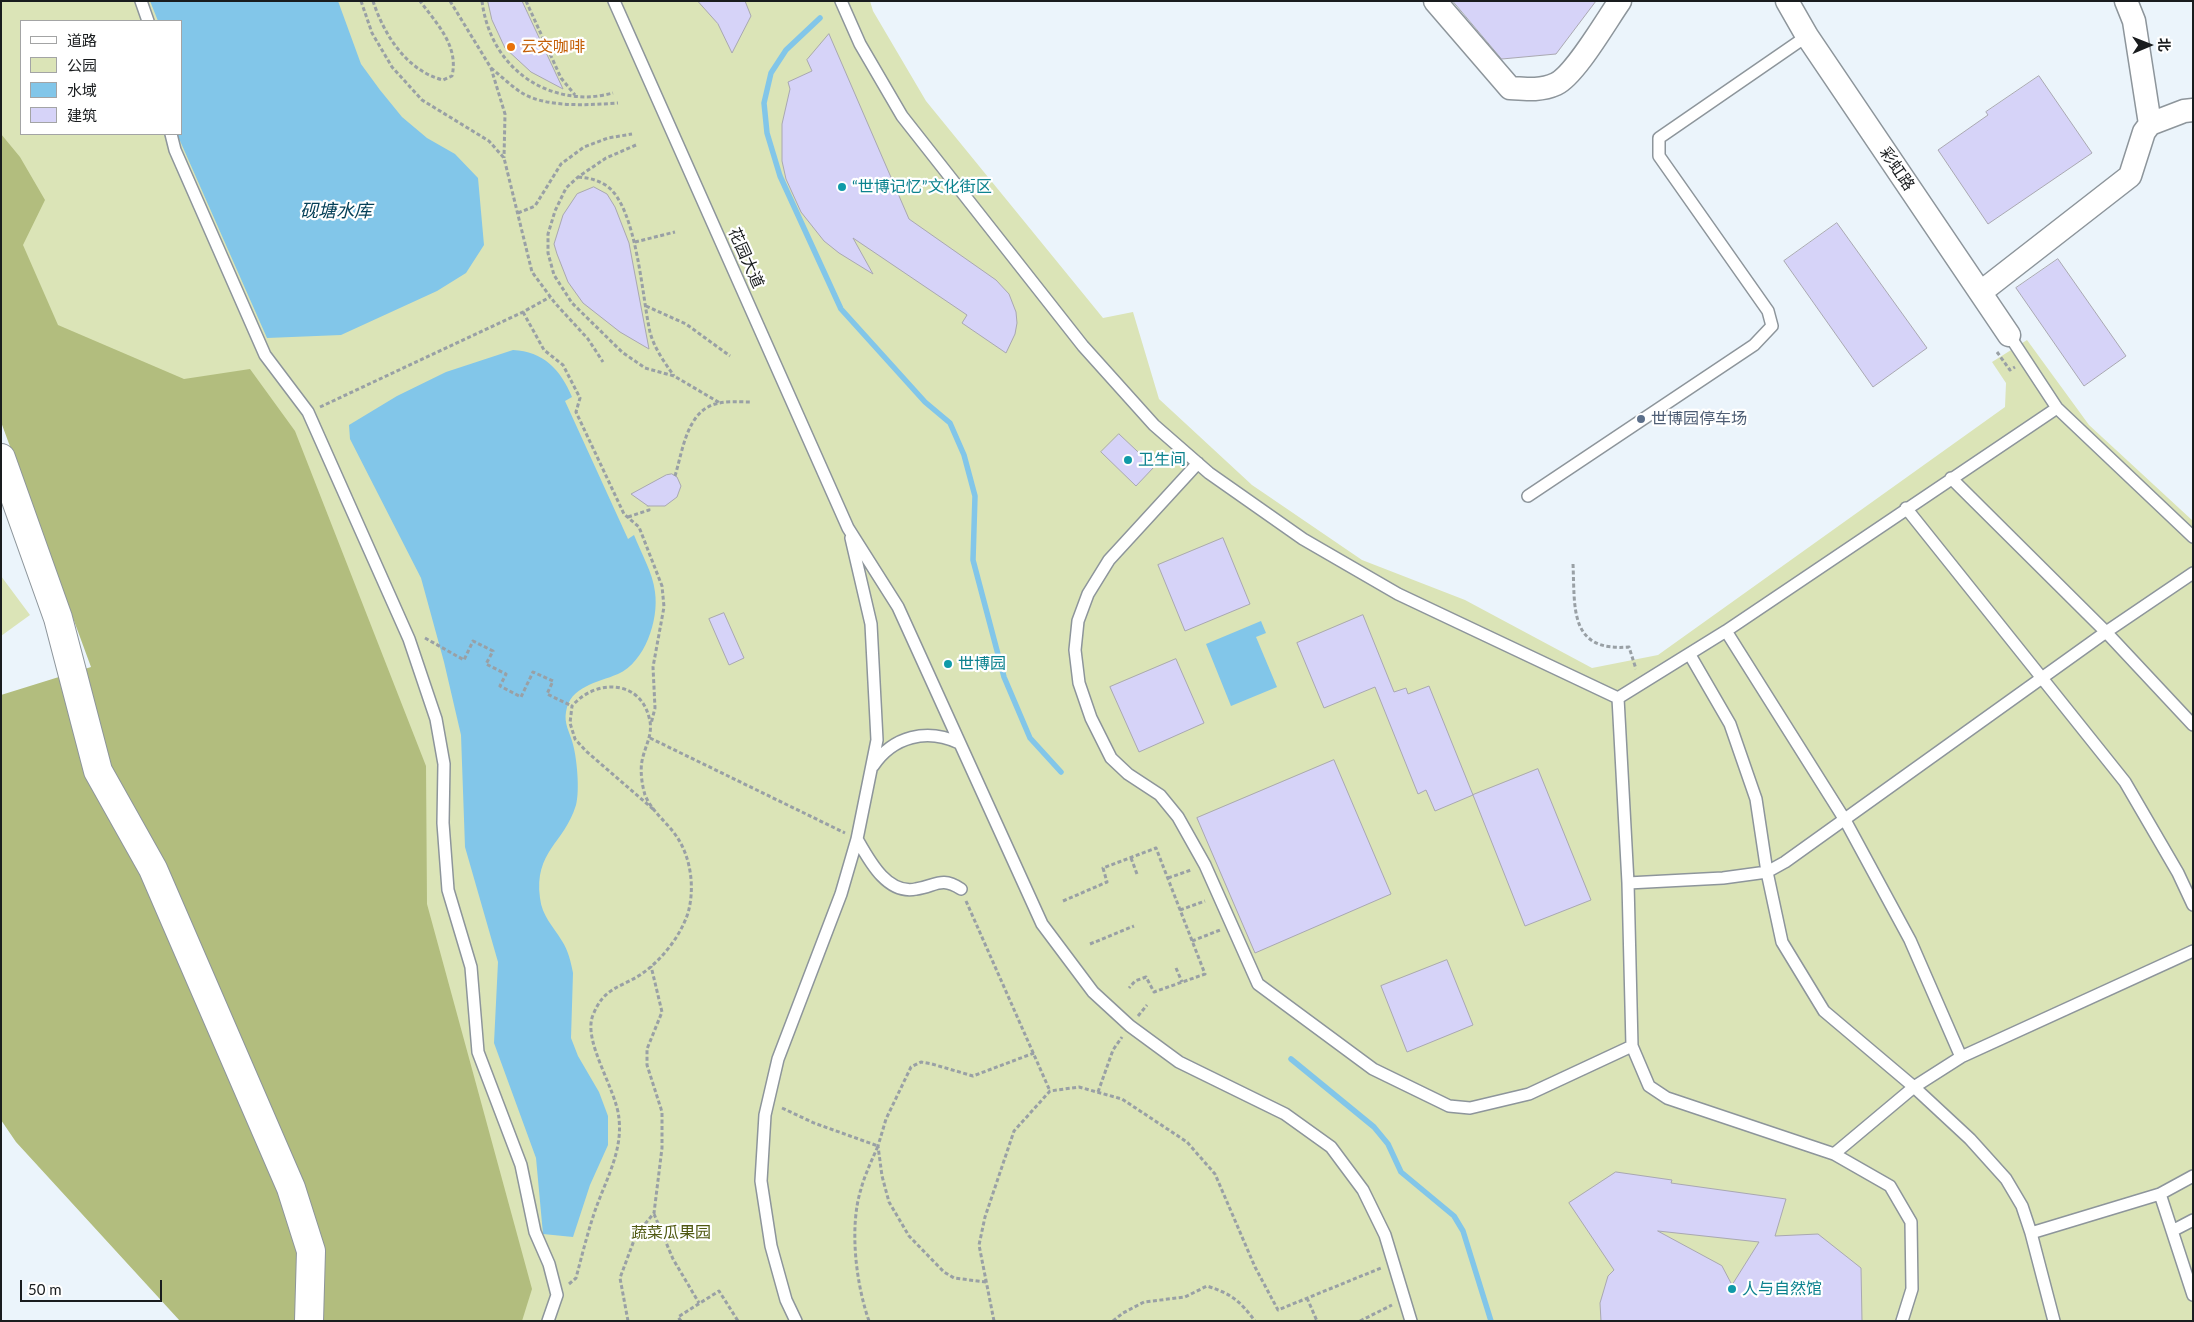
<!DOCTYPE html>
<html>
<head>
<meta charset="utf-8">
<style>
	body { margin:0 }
	#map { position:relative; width:2194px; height:1322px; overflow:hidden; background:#ebf4fb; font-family:Lato,"Noto Sans SC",sans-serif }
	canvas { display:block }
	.frame { position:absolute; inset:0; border:2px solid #191c1e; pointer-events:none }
	.legend { position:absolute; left:20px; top:20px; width:162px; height:115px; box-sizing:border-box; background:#fff; border:1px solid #a3a4a5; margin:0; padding:6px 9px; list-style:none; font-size:15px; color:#191c1e }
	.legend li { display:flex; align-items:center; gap:10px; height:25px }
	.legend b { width:25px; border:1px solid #a3a4a5 }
	.north { position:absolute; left:2124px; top:20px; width:50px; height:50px; -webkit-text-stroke:4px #fff; paint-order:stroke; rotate:89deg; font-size:14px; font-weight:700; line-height:20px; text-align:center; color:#191c1e }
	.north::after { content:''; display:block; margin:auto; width:18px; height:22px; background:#191c1e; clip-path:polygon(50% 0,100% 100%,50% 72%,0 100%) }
	.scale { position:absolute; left:20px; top:1280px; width:142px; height:22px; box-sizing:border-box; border:2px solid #191c1e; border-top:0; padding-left:6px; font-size:15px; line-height:18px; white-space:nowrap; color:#191c1e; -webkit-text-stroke:4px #fff; paint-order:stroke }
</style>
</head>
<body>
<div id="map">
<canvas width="2194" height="1322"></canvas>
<div class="frame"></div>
<ul class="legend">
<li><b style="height:6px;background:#fff"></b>道路</li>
<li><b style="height:14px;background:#dbe4b7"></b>公园</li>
<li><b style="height:14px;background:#82c6e9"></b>水域</li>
<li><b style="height:14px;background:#d6d3f8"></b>建筑</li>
</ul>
<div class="north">北</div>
<div class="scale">50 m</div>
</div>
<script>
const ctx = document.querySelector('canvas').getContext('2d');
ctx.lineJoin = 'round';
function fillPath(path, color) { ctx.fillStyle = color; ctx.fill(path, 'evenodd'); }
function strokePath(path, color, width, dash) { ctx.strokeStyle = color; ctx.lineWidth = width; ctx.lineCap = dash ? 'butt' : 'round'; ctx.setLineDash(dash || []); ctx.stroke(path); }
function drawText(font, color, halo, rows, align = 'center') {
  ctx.font = font + ' Lato,"Noto Sans SC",sans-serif'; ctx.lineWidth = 4.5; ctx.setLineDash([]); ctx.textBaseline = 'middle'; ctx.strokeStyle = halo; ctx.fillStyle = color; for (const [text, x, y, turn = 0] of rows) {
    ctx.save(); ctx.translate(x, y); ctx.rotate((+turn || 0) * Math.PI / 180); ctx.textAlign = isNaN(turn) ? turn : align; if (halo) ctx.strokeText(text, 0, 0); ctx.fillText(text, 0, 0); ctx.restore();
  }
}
const green = new Path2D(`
	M1,1H870L873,11L926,101L1103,318L1133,312L1159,399L1252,485L1362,560L1465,600L1592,668L1658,655L2005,407L2006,383L1992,362L2027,340L2089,425L2193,521V1321H446L55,352L1,208ZM21,21H181V134H21Z
	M1,576L30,615L1,636Z`);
const forest = new Path2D(`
	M1,134L20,157L45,200L23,245L58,325L184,379L250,369L295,431L426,766L427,904L532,1289L522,1321H180L16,1142L1,1120V695L91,667L1,422Z`);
const water = new Path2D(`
	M150,1H338L361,64L380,90L402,117L427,138L455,154L478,178L484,245L466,273L437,291L341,335L267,338L177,134H181V21H158Z
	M513,350C543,351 561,370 572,397L565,401L628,539L634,535C641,553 653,573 655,592C659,620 645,662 618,674C597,683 570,686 566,712C564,723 569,731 572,741C577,756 580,791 576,805C564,844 534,851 540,898C542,916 553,926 562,941C568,950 571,962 573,973L571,1038L578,1056L599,1092L608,1116V1145L590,1185L573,1237L543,1234L536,1158L494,1043L498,962L465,847L461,735L444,662L421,578L350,439L349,425L397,396L446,372Z
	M1261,621L1266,633L1256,637L1277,687L1231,706L1206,644Z`);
const stream = new Path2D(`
	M820,18L786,50L771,73L764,103L767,133L780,176L841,309L925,402L950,423L964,455L975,496L973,560L1004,677L1030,738L1061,772
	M1291,1059L1374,1127L1388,1144L1401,1172L1454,1216L1463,1231L1491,1321`);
const building = new Path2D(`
	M488,1H522L563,89L531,72L505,48L492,20Z
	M698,1H745L751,16L732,53L718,24Z
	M1453,1H1596L1556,54L1502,59Z
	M829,34L909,219L996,280L1009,294L1016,312L1017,323L1015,334L1006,353L962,323L967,315L853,238L873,274L839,253L824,241L801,212L786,179L782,161V124L790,89L788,82L812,71L807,60Z
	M2039,76L2092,153L1988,224L1938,150L1988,115L1986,112Z
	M594,187L607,194L615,207L629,243L649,349L620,332L583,303L568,282L557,254L554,244L563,215L577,194Z
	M1837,223L1927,348L1873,387L1784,261Z
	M2058,259L2126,356L2084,386L2016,288Z
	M1119,434L1154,467L1136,486L1101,452Z
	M672,474L677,477L681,486L677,497L665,506H648L631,494L666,475Z
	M1223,538L1250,604L1185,631L1158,565Z
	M724,613L744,658L729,665L709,619Z
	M1363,615L1394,692L1406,688L1408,694L1429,686L1473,795L1435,811L1426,790L1418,794L1375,687L1324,708L1297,643Z
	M1176,659L1204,723L1139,752L1110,687Z
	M1334,760L1391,894L1255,953L1197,818Z
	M1538,769L1591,900L1525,926L1473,795Z
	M1447,960L1473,1025L1407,1052L1381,986Z
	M1616,1172L1672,1180L1671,1183L1786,1199L1775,1236L1818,1234L1861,1268L1862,1321H1601L1600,1303L1608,1276L1614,1270L1569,1203ZM1658,1231L1759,1242L1732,1285L1722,1266Z`);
const path = new Path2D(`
	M361,1L372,33L392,67L422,100L489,141L504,158L532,272L555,303L588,339L603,362
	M373,1C384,35 407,71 443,80L452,76C459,46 437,24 420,1
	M450,1L491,68L505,114L504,158
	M482,1C489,57 530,96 586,97C595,97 605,95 613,93
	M526,1L561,78L575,95
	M491,68C501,76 511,86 522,93C547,108 589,105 618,103
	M636,145L606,158L578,177L566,188L555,211L548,234V253L554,275L572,303L622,352L645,368L674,376L720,403
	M578,177C590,178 598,180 607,186C637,208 642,297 650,332C654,348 665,363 674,376
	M518,213L535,206L561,164L584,147L608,138L632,134
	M635,242L675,232
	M646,306L686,324L730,356
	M523,312L544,350L563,365L580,398L576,412L624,514L639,527L662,586L664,607L653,667L655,708L651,724
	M1997,352L2010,370L2015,367
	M320,407L523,312L550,297
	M675,476C682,453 686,419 708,407C720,400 738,402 751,402
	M628,517L649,510L648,506
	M1573,564C1575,609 1569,652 1629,647L1636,669
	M425,638L464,660L473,641L493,651L486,664L506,674L500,686L521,697L533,672L553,681L547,694L572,706
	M650,738L845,833
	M1131,858L1137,874
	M1168,878L1191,870
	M966,901L1050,1091
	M1063,901L1107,882L1103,868L1156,848L1205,974L1154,992L1146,977L1135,981L1129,988
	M1180,910L1205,901
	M1192,941L1220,930
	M1090,944L1134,926
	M1176,968L1182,982
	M1138,1016L1147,1005
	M1098,1092L1113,1050L1122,1037
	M782,1108L814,1123L878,1146C872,1160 865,1174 861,1189C849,1227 856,1284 869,1321
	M654,1214L673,1259L699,1303
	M986,1282L954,1278L944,1272L909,1236L889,1202L882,1176L878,1146L886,1119L911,1067L921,1062L932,1064L973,1076L1034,1053
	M569,1284L576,1278C581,1259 586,1239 592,1220C602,1186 623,1155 619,1119C617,1090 582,1041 593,1015C604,987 620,988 640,975C661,961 680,937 688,913C695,888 691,858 677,837C667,822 652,812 645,795C642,785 640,771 642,761C645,745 654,734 649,717C639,679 595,679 572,706L570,723L575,739L586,751L653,809
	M1307,1298L1317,1321
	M628,1321L620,1278L636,1235L654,1213L662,1148V1112L647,1065V1049L662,1012L651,966
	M681,1321L678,1317L719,1291L738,1321
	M994,1321L979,1245L985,1217L1014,1131L1050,1091L1079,1087L1122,1099L1187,1142L1215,1174L1255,1267L1278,1310L1381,1268
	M1113,1321L1123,1313L1144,1302L1185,1297L1207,1286C1232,1294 1240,1301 1255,1321
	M1360,1321L1392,1305`);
const lane = new Path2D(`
	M141,1L148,21
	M614,1L848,528L898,607L1042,924L1093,992L1130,1026L1179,1062L1285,1114L1331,1147L1363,1190L1385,1235L1411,1321
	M841,1L860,44L902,116L1083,346L1154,425L1209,473L1303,539L1398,594L1618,698
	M171,134L175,150L265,355L308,412L409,639L436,719L444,764L443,823L448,890L471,967L478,1052L521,1165L535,1232L549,1264L557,1295L548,1321
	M2009,335L2057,408L2193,537
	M1198,463L1109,560L1088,594L1078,621L1075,650L1079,683L1091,718L1111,758L1128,774L1160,795L1178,817L1205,865L1258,984L1373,1069L1449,1106L1470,1108L1529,1094L1632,1046L1649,1086L1667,1098L1834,1154L1890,1186L1911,1222L1912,1289L1902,1321
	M1951,478L2106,632L2193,725
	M1528,496L1754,345L1772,326L1768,311L1659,156V138L1807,36
	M1906,508L2125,782L2178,873L2193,905
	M1726,631L1845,820L1910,940L1961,1057
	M1690,655L1730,724L1756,799L1767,872L1782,942L1824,1011L1914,1087L1970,1139L2006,1179L2022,1206L2031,1233L2054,1321
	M1618,698L1726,631L2057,408
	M1618,698L1628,883L1632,1046
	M873,766C893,736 927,728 959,743
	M857,839C869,860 887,895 916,889C936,886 941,876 961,889
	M1628,883L1723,878L1767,872L1785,862L2106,632L2193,573
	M1834,1154L1914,1087L1961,1057L2193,951
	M2160,1194L2193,1295
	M2172,1231L2193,1220
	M2031,1233L2160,1194L2193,1176
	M796,1321L786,1300L771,1246L761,1181L765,1115L778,1059L841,894L857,839L877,740L871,624L851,538`);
const street = new Path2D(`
	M1435,1L1510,88C1525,89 1541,91 1556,84C1575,75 1606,21 1620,1
	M1787,1L1807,36L2009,335
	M2126,1L2134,21L2150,124
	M1981,292L2130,176L2144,132L2150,124L2184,111L2193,110`);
const secondary = new Path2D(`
	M1,458L58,618L98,771L153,869L291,1188L311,1251L309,1321`);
const markers = [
	[511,47,5,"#e8710a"],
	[842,187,5,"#0f9aa8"],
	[1641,419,5,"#5c6f8a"],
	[1128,460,5,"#0f9aa8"],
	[948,664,5,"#0f9aa8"],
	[1732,1289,5,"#0f9aa8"]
];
const foodNames = [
	["云交咖啡",521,47]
];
const streetNames = [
	["彩虹路",1897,169,56],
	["花园大道",746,258,66]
];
const cultureNames = [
	["“世博记忆”文化街区",852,187],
	["卫生间",1138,460],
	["世博园",958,664],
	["人与自然馆",1742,1289]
];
const serviceNames = [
	["世博园停车场",1651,419]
];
const parkNames = [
	["蔬菜瓜果园",671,1233]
];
const waterNames = [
	["砚塘水库",336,211]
];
fillPath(green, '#dbe4b7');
fillPath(forest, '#b2bd7e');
fillPath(water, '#82c6e9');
strokePath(stream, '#82c6e9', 5.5);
fillPath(building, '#d6d3f8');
strokePath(building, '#a9a8b1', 1);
strokePath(lane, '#8d959b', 14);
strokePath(street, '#8d959b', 25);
strokePath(secondary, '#8d959b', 30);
strokePath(path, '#99a0a5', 3, [4, 2.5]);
strokePath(lane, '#fff', 11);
strokePath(street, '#fff', 22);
strokePath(secondary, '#fff', 28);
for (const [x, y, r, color] of markers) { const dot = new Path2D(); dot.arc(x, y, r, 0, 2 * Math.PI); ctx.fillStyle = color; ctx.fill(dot); strokePath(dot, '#fff', 2); }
drawText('16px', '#c56008', '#fff', foodNames, 'left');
drawText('16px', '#191c1e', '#fff', streetNames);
drawText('16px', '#0d838f', '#fff', cultureNames, 'left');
drawText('16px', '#4e5e75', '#fff', serviceNames, 'left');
drawText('16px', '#505912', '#fff', parkNames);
drawText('italic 18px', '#054058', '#fff', waterNames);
</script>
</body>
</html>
